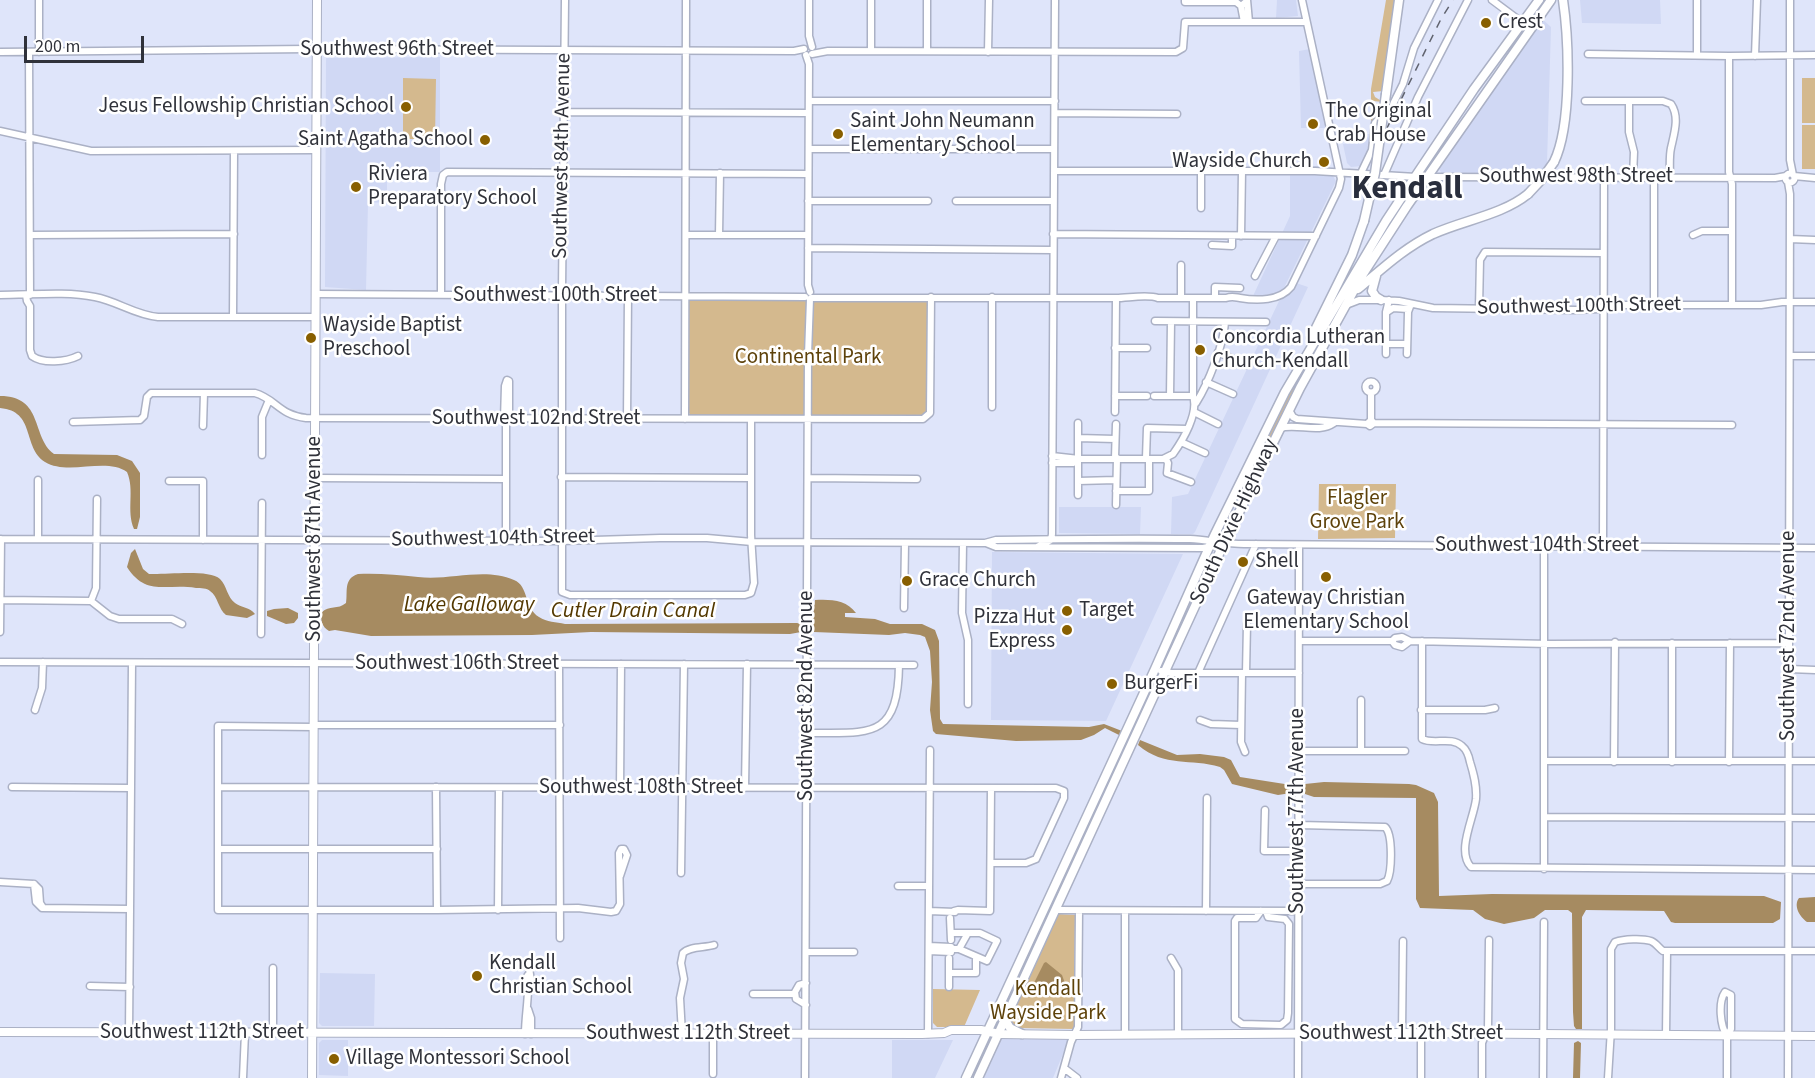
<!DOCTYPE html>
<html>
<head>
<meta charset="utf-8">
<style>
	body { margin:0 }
	#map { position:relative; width:1815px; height:1078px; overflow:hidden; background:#dfe5fa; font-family:"Source Sans 3",sans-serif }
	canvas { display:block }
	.scale { position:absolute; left:24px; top:36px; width:120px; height:27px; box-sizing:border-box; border:3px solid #30323a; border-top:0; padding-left:8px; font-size:18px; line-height:21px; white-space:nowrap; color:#30323a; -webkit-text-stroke:4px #fff; paint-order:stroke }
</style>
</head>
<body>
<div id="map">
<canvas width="1815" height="1078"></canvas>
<div class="scale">200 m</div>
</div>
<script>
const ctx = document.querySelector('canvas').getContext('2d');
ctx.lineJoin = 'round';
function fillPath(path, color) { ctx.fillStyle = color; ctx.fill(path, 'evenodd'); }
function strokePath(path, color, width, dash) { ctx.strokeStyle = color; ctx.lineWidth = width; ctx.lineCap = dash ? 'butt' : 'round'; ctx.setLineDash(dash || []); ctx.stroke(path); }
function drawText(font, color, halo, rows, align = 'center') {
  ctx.font = font + ' "Source Sans 3",sans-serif'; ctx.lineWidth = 5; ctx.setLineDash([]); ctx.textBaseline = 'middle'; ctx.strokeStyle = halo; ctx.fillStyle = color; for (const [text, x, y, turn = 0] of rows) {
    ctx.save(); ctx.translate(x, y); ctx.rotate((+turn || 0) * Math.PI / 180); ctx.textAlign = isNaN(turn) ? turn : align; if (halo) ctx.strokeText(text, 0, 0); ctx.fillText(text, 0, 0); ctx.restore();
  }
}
const built = new Path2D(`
	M1277,0H1296L1298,16L1276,18Z
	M1580,0H1660L1661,24L1582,23Z
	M1542,19L1551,27L1547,163L1540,175L1442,174L1437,166Z
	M1310,49L1328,128H1301L1299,51Z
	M440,57V172H387V202L368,203L366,290L325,287L326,58Z
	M1358,134H1372V145L1362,166L1351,167L1347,163L1343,144H1358Z
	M1290,166H1327L1336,181L1284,288L1278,294L1253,296L1290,216Z
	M1296,283L1308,287L1195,532L1193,534H1171L1172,497L1188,494L1279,301L1288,295Z
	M1059,507H1141L1140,534L1059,533Z
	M992,552L1183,554L1106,721L991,720Z
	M320,973L375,974L374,1026H322L319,1023Z
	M1001,1037H1070L1053,1078H982Z
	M322,1040H348V1076L319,1075V1043Z
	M892,1040H953L935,1078H892Z`);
const green = new Path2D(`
	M1386,0H1395L1383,91L1373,92L1375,97L1383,102L1373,101V113L1378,114L1373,122L1371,134V89Z
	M403,78L436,79L435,139H403Z
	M1802,78H1815V123H1802Z
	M1802,125H1815V169H1802Z
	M1405,199L1315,350L1244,491C1252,459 1270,430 1286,400C1322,331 1363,264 1405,199Z
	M692,298L927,301L929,305V409L924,417L691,416L687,410V303Z
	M1319,484H1396L1395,538L1318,539Z
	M1058,914L1075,915L1074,1029L1016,1028L1010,1023V1020Z
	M933,989L980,990L964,1027H937L933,1023Z`);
const water = new Path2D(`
	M0,396C44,396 31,437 54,454L117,455L132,461L140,473V517L137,529H134C126,511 135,490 127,472C106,457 68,476 45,462C22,447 36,411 0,408Z
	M135,549L143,569L149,574C165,575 209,569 220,579C227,586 227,597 235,603C241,608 250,607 255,614L247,618L226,615C218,609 218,596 210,591C207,588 201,588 196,588C167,583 146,597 127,567L131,553Z
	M358,574C378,573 398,575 418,577C449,581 484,567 514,580C529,586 524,608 539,617C547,622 556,622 565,624L797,623L801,624V632L790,634L591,632L532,635L371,636L335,630L329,631C322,627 320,620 322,612C329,605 338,610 346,603C348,592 343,579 358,574Z
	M815,600C830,599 847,600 856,613H845V617L875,619L890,624H922L935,630L939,641L940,719L943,724L1089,727L1104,724L1122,731L1119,735L1105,728L1094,735L1081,740L1016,741L936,734L933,731L930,710L932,682L930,651L925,637L920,635L905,633L889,635L814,632L812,623Z
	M288,608L298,613V618L294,623L286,624L267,616V611L274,609Z
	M1140,740L1177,755L1200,754L1224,757L1231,760L1240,777L1291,785V793L1278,795L1232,784L1224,770L1220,767C1191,758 1165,768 1138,745Z
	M1324,782L1409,784L1416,785L1434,793L1438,802L1439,896L1492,894L1764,896L1781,902L1780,919L1773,923H1675L1671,922L1664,911L1586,910L1582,917V1029H1576L1574,1026L1573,1012L1572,913L1568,910H1545L1534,918L1504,924L1485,919L1473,910L1420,908L1416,899V798L1314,797L1305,794V784Z
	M1815,897V922H1807C1800,917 1793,906 1799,898Z
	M1046,962L1062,975L1067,989L1065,993L1048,992L1034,983L1044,963Z
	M1578,1041L1581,1043L1580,1078H1573L1574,1043Z`);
const minor = new Path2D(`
	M39,0V52
	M565,0L562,290V592L570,595H745L751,593L754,583L751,535V419
	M809,0V36L812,47
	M1185,0V2H1236L1241,6
	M1247,0L1249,22
	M1492,0L1531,29
	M1790,0V160L1793,175
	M1244,22L1241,6L1247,1
	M871,51V0
	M927,51V0
	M0,52L309,49L794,51L804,49
	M29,52L30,295
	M988,52L989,0
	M812,54L828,51L1176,52L1183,48L1185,22H1306
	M1588,54L1729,56L1815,55
	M806,55L809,64L808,285L810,292
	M1697,55V0
	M1729,56V172L1732,184V305
	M1755,56L1757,0
	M809,101H1055
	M1585,101H1663L1671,104C1680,117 1674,134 1671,148C1669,157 1670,168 1670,178
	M1629,101V132L1634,152L1633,177
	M564,112L808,113
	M1055,113L1177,114
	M0,131L91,151L316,150
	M809,149H1054
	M1054,171H1315L1416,177
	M1361,173L1372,150L1375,123L1393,104L1403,84L1414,48L1438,0
	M1785.5 178a4.5 4.5 0 1 1 9 0a4.5 4.5 0 1 1-9 0Z
	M1384,175L1418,97L1468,0
	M1794,176L1815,178
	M1426,177L1775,178L1786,176
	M1788,182L1790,194L1788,1078
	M808,201H928
	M956,201H1053
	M1201,208V171
	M1053,234L1316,236
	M30,235L234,234
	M686,235H808
	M719,235L720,173
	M1693,235L1702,231H1732
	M1241,236L1242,171
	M1790,239L1815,240
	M1212,245L1232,246V236
	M808,248L1053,250
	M1255,276L1276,236
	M316,294L805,297
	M0,295C31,295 65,291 95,297C117,301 135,315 158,317H315
	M26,295L27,301L30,306V350L32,356C43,364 66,362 78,356
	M441,295V184L443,175L447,172L808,174
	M811,298H1116C1128,298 1148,294 1158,298H1226C1232,296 1234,297 1240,298C1257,301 1280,301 1291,287L1339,188L1341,179L1302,0
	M1181,298V265
	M1215,298V287L1240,288
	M1346,305L1359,300H1381L1399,301L1433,308L1576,310L1598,309L1612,305H1761L1782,302H1815
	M1654,305V177
	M1479,308L1480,260L1485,252L1603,253
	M1387,312L1393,308L1408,309
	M233,317L234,151
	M1155,321L1266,322
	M1386,344H1407
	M1115,348H1147
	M1218,352L1246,365
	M1386,354V312L1389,300
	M1407,354L1408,312L1411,304
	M1790,356H1815
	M1365.5 387a5.5 5.5 0 1 1 11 0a5.5 5.5 0 1 1-11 0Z
	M1206,382L1233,394
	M1115,396H1147
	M1154,396H1193
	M1170,396L1171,322
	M1196,403C1208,384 1224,344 1225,322
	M992,407V297
	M1289,410L1293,417L1297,419L1367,424L1370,426L1374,423L1371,420L1367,424
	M1115,412L1116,298
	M1194,412L1218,424
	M504,419L505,386L507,380L509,381V419
	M627,419L628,296
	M685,419L686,0
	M1371,420V393
	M73,422L140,420L144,416L147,397L151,393H255C276,399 279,415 306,418L923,419L930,413L931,297
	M1374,423L1732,425
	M203,426L204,393
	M1280,428C1298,423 1318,434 1334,423
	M1078,438L1115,439
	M1181,442L1205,453
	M262,455V417L269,400
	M1052,456L1079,459H1163L1173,454C1183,440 1199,413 1193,396V298
	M1115,458L1116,424
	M1146,458L1147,428L1187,429
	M1166,459L1168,463L1167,473L1191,482
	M1052,463H1073L1079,459
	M561,477L750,478
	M315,478L506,479
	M808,478L917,479
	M169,481H203V540
	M1078,481L1116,480
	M1116,491H1149V459
	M1078,495V423
	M1116,505L1117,458
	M0,539L561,541L660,538H707L752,542L985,543L996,540C1060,539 1125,538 1190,539C1208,540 1226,544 1244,544L1815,548
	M38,539V480
	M506,541V419
	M963,543L962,613L968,640V704
	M986,543L996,547L1203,548L1223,544
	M1603,546L1604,177
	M1037,547L1051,540L1052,534L1055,0
	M1,600L91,601L110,616L119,619H172L182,624
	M91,601L96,588L97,499
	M904,608L905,543
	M0,632L1,539
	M261,634L262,503
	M1299,641H1392L1395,638L1402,637L1410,641L1549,644L1789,643
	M1392,641L1395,645L1402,647L1410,641
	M1422,641V739C1434,745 1451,736 1462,746C1467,750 1469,757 1470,762C1474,775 1477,786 1476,799C1474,818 1456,851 1471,867L1815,870
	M0,662L914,665
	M559,664L560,938
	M1789,669L1815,670
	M1161,671L1171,673H1299
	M1198,673L1256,544
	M1242,673L1241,742L1245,752
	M1246,673L1247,624
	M35,710L42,688L43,662
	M1421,710H1485L1495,708
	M1200,720L1211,724L1241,725
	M314,725H560
	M314,727L218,726V910H437L578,908L611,912L616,911L620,904L619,853L621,849H624L627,855L620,876
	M806,733C868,732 898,742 899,665
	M1299,751H1405
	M1361,751V700
	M1544,761H1815
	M1614,762L1615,642
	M1672,762V643
	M1729,762L1730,643
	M12,787L131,788
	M218,787L1056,788L1064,791V798L1036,859L1026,863H991
	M436,787L437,910
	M620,788L621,664
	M745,788L747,664
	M1265,810L1264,851H1299
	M1544,817L1815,818
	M218,849H437
	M1544,869V546
	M681,873L684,664
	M0,882L34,884
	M34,884L36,902L42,908L130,909
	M34,884L39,889L40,903L42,906
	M1298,884H1380L1387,881C1392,872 1393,834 1385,827L1299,825
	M898,886H929
	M498,910L499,788
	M1056,910L1298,911
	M929,911L955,912
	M954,911L958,910L990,911L991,788
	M1125,911V1034
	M1206,911L1207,798
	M1261,911L1256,918H1237L1235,921V1019L1242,1024L1281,1025L1287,1020L1288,1013L1289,924L1285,919L1268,917L1266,911
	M950,918L951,940
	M951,933H968
	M951,949H959L987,961L997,941L980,933H968L959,949
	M929,951L951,952V947L929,946
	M806,952H854
	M1171,958L1178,970V1034
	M528,962C529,970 531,977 531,985L528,988
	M949,973H976V957
	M90,986L130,987
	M949,987V958
	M753,994H795
	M806,1005L796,999L795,992L799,985L806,983
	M528,1009L531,1018V1034
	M129,1033L132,663
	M273,1033V968
	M1402,1033L1403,941
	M525,1034C525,1018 528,1003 528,988L526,985V978L528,975
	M682,1034L680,998L684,979L681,963L683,953C690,946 704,948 714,945
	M928,1034L930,750
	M1666,1035L1667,951
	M1727,1036C1720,1026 1718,1002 1725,992L1731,995V1029L1727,1036V1078
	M1064,1068L1077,1078
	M713,1074V1034
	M243,1078L245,1033
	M805,1078L808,355L810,299
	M1061,1078L1071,1042L1078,1027L1079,911
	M1298,1078L1299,545
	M1421,1078V1034
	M1482,1078V1043L1488,1028L1489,940
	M1543,1078L1544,922
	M1608,1078L1611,1029V949L1615,942C1624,939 1642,938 1651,941C1656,943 1659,948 1663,951H1815`);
const major = new Path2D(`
	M0,1032L922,1034L944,1033L951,1030H981L999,1034L1075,1035L1402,1033L1815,1036
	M312,1078L317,0`);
const highway = new Path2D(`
	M1386,94L1399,0
	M1554,162C1572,125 1569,41 1563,0
	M1376,276L1372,291L1376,297L1381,300
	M1358,289C1382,269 1404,248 1433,234C1464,220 1502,215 1528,194
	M1311,338L1352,255L1364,221
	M1005,1020L1010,1028L1022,1034
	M966,1078L1155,669L1214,536L1285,392L1386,221L1415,177L1474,89L1539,0
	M978,1078L1224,543L1300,388L1363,274L1407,206L1551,0`);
const rail = new Path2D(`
	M1387,128L1441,19L1453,0`);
const highwayBridge = new Path2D(`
	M1528,194L1542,179L1554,162
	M1364,221L1375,173L1386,94`);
const markers = [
	[1486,23,6,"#885f00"],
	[406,107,6,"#885f00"],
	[1313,124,6,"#885f00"],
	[838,134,6,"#885f00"],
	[485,140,6,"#885f00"],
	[1324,162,6,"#885f00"],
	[356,187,6,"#885f00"],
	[311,338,6,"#885f00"],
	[1200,350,6,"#885f00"],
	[1243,562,6,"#885f00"],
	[1326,577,6,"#885f00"],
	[907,581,6,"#885f00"],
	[1067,611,6,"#885f00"],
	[1067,630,6,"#885f00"],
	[1112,684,6,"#885f00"],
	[477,976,6,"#885f00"],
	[334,1059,6,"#885f00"]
];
const poiNames = [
	["Crest",1498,23],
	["Jesus Fellowship Christian School",394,107,"right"],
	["The Original",1325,112],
	["Crab House",1325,136],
	["Saint John Neumann",850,122],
	["Elementary School",850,146],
	["Saint Agatha School",473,140,"right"],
	["Wayside Church",1312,162,"right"],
	["Riviera",368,175],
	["Preparatory School",368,199],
	["Wayside Baptist",323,326],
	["Preschool",323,350],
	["Concordia Lutheran",1212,338],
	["Church-Kendall",1212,362],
	["Shell",1255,562],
	["Grace Church",919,581],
	["Gateway Christian",1326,599,"center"],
	["Elementary School",1326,623,"center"],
	["Target",1079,611],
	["Pizza Hut",1055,618,"right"],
	["Express",1055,642,"right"],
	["BurgerFi",1124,684],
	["Kendall",489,964],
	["Christian School",489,988],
	["Village Montessori School",346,1059]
];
const streetNames = [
	["Southwest 96th Street",397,50],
	["Southwest 84th Avenue",563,156,-89],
	["Southwest 98th Street",1576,177],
	["Southwest 100th Street",555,296],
	["Southwest 100th Street",1579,307,-1],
	["Southwest 102nd Street",536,419],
	["South Dixie Highway",1235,522,-65],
	["Southwest 87th Avenue",315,539,-90],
	["Southwest 104th Street",493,539,-1],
	["Southwest 104th Street",1537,546],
	["Southwest 72nd Avenue",1789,636,-90],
	["Southwest 106th Street",457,664],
	["Southwest 82nd Avenue",807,696,-90],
	["Southwest 108th Street",641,788],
	["Southwest 77th Avenue",1298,811,-90],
	["Southwest 112th Street",202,1033],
	["Southwest 112th Street",688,1034],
	["Southwest 112th Street",1401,1034]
];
const parkNames = [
	["Continental Park",808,358],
	["Flagler",1357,499],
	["Grove Park",1357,523],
	["Kendall",1048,990],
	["Wayside Park",1048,1014]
];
const waterNames = [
	["Lake Galloway",469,606],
	["Cutler Drain Canal",633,612]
];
const townNames = [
	["Kendall",1407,191]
];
fillPath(built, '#d0d8f4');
fillPath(green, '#d4b98e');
fillPath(water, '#a68b61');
strokePath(minor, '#abb1c5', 9);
strokePath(major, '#abb1c5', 10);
strokePath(highway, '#abb1c5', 11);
strokePath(minor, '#fff', 6);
strokePath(major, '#fff', 8);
strokePath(highway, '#fff', 8);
strokePath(rail, '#60636e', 1.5, [8, 8]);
strokePath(highwayBridge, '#abb1c5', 11, []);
strokePath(highwayBridge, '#fff', 8);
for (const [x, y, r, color] of markers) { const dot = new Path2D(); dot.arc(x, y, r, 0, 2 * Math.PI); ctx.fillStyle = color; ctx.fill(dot); strokePath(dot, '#fff', 2); }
drawText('21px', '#30323a', '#fff', poiNames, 'left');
drawText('21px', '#30323a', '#fff', streetNames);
drawText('21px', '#5e420a', '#fff', parkNames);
drawText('italic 22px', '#533800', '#fff', waterNames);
drawText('bold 33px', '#292e3d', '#fff', townNames);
</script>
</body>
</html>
